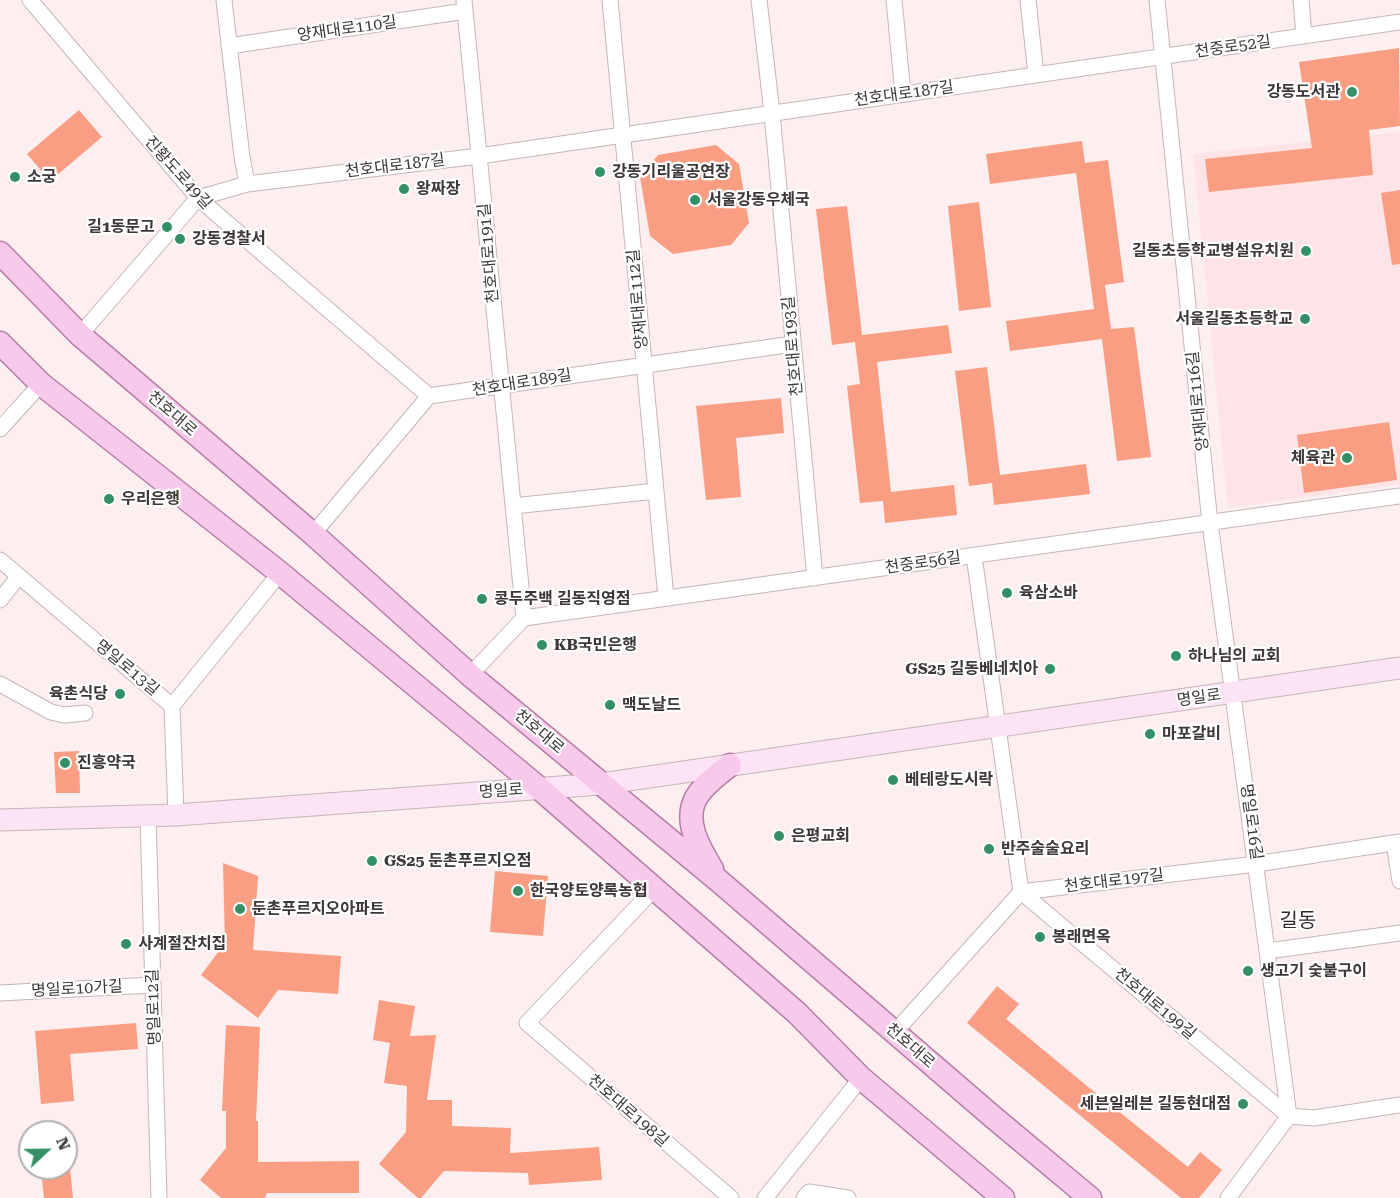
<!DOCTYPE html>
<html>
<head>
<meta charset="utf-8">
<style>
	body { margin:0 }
	#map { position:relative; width:1400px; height:1198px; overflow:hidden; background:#fdeef0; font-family:"Roboto Serif",serif }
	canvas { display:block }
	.north { position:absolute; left:18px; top:1120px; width:60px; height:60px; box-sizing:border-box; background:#fff; border:2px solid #b2afaf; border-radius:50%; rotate:68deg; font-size:16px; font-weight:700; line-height:24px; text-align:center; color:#3e3738 }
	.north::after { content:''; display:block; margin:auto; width:21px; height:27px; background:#348f66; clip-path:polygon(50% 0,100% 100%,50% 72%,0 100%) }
</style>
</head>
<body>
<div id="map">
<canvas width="1400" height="1198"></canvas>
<div class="north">N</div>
</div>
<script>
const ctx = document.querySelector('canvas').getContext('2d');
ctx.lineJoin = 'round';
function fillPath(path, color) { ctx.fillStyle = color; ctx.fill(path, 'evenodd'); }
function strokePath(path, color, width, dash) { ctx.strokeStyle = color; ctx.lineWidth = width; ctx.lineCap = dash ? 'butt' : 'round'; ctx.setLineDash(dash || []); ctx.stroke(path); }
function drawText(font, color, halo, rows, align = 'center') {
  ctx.font = font + ' "Roboto Serif","Noto Sans KR",serif'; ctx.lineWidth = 4.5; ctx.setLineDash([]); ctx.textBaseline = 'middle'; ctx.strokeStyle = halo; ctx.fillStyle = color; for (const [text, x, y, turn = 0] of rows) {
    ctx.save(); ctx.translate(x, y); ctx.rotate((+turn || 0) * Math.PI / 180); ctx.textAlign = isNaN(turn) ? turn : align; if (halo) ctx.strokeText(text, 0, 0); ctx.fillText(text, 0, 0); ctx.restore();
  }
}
const built = new Path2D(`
	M1400,132V484L1228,508L1193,154Z`);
const building = new Path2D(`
	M1399,48L1400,126L1369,130L1373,175L1209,192L1205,159L1312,148L1299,62Z
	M79,110L102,137L50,181L27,154Z
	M1082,141L1085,163L1108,160L1124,282L1105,285L1111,329L1134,327L1151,457L1117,461L1102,339L1010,351L1006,321L1094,309L1076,173L990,184L986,154Z
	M716,145L739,164L749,223L731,245L673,254L650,236L640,177L658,155Z
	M1400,190V264L1392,265L1381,193Z
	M979,202L991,307L959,311L948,206Z
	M847,206L862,335L948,325L952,353L877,362L891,492L954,485L957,515L885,523L883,501L860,503L847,386L860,384L855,342L832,345L816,209Z
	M987,367L1000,475L1086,464L1090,494L994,505L992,483L969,486L955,371Z
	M781,398L784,433L736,438L741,497L706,500L696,406Z
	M1389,422L1397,480L1304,493L1297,435Z
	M79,751L80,793H56L54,752Z
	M223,863L258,876L253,950L341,956L338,994L278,990L258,1018L201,975L225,943Z
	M495,871L548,876L543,936L490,932Z
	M997,986L1019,1004L1006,1019L1087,1086L1188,1167L1200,1152L1222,1170L1199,1198H1181L967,1023Z
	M379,1000L415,1006L410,1036L436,1035L427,1100H452V1126L511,1128L510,1153L599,1147L602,1180L529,1185L528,1173L444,1171L421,1198H418L379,1164L406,1132L407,1086L384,1083L390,1043L373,1040Z
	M136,1023L138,1049L70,1054L74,1101L41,1104L35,1031Z
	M226,1025L260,1027L256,1121H258V1162L359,1161V1193H267L265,1198H221L200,1180L226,1148V1111H222Z
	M41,1168H70L73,1198H44Z`);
const street = new Path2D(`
	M30,0L198,198L429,396
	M224,0L242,157L247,184
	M464,0L524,618
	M610,0L666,598
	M759,0L772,113L815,578
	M894,0L903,94
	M1028,0L1036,75
	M1157,0L1210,523L1289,1116L1228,1198
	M1301,0L1304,36
	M229,46L465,11
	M80,335L198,198L247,184L479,156L1400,22
	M0,429L41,384
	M513,506L656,491
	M313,534L429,396L793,344
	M974,556L1021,892
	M0,560L172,706L176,815
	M0,600L19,576
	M470,675L524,618L1400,496
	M0,684L51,712L64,715L85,713
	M172,706L280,573
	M148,816L159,1198
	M1394,843L1400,881
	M654,889L527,1023L731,1198
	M1021,892L1289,1116L1314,1118L1400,1105
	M1268,951L1400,933
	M0,993L153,985
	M894,1033L1021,892L1256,864L1400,842
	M765,1198L861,1078
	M804,1198L809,1192L848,1198`);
const secondary = new Path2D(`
	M0,820L176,815L601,784L1400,668`);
const primary = new Path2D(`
	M0,253L80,335L313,534L470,675L719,881L993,1117L1090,1198
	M0,343L41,384L280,573L539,788L797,1013L861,1078L1003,1198
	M712,869C700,849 683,822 696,798C703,785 719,774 730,765`);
const markers = [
	[1352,92,6,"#348f66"],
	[600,172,6,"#348f66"],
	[15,177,6,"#348f66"],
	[404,189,6,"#348f66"],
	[695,200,6,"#348f66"],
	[167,227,6,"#348f66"],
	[180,239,6,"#348f66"],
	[1306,251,6,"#348f66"],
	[1305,319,6,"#348f66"],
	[1347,458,6,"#348f66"],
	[109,499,6,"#348f66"],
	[1007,593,6,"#348f66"],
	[482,599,6,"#348f66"],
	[542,645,6,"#348f66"],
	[1176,656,6,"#348f66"],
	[1050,669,6,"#348f66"],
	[120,694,6,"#348f66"],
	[610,705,6,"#348f66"],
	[1150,734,6,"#348f66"],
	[65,763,6,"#348f66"],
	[893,780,6,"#348f66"],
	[779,836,6,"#348f66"],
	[989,849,6,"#348f66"],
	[372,861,6,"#348f66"],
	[518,891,6,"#348f66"],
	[240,909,6,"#348f66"],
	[1040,937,6,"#348f66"],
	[126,944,6,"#348f66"],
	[1248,971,6,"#348f66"],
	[1243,1104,6,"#348f66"]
];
const streetNames = [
	["양재대로110길",347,29,-8],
	["천중로52길",1233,47,-8],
	["천호대로187길",904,94,-8],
	["천호대로187길",395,166,-7],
	["진황도로49길",178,173,48],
	["천호대로191길",489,253,-95],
	["양재대로112길",638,299,-95],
	["천호대로193길",793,346,-95],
	["천호대로189길",522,383,-9],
	["양재대로116길",1198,401,-96],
	["천호대로",172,414,41],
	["천중로56길",923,563,-8],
	["명일로13길",127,668,40],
	["명일로",1199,698,-8],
	["천호대로",539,732,40],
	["명일로",501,791,-4],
	["명일로16길",1251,822,82],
	["천호대로197길",1114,881,-7],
	["명일로10가길",77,989,-3],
	["천호대로199길",1155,1004,40],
	["명일로12길",154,1007,-92],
	["천호대로",910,1046,41],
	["천호대로198길",628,1111,41]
];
const poiNames = [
	["강동도서관",1340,92,"right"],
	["강동기리울공연장",612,172],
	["소궁",27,177],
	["왕짜장",416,189],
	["서울강동우체국",707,200],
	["길1동문고",155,227,"right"],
	["강동경찰서",192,239],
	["길동초등학교병설유치원",1294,251,"right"],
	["서울길동초등학교",1293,319,"right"],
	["체육관",1335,458,"right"],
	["우리은행",121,499],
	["육삼소바",1019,593],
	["콩두주백 길동직영점",494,599],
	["KB국민은행",554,645],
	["하나님의 교회",1188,656],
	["GS25 길동베네치아",1038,669,"right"],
	["육촌식당",108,694,"right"],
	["맥도날드",622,705],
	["마포갈비",1162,734],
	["진흥약국",77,763],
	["베테랑도시락",905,780],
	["은평교회",791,836],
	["반주술술요리",1001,849],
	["GS25 둔촌푸르지오점",384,861],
	["한국양토양록농협",530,891],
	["둔촌푸르지오아파트",252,909],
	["봉래면옥",1052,937],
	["사계절잔치집",138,944],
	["생고기 숯불구이",1260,971],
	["세븐일레븐 길동현대점",1231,1104,"right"]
];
const quarterNames = [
	["길동",1298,921]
];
fillPath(built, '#fee3e7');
fillPath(building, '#f99e82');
strokePath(street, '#c6b5b7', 17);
strokePath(secondary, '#c6b5b7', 23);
strokePath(primary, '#b57ea5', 25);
strokePath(street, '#fff', 15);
strokePath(secondary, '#fce4f6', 21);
strokePath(primary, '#f9c9ec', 22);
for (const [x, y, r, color] of markers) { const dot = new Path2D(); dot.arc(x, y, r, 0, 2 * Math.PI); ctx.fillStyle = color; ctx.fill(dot); strokePath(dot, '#fff', 2); }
drawText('16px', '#3e3738', '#fff', streetNames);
drawText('bold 16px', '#3e3738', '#fff', poiNames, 'left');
drawText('20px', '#332628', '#fff', quarterNames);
</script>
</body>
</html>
